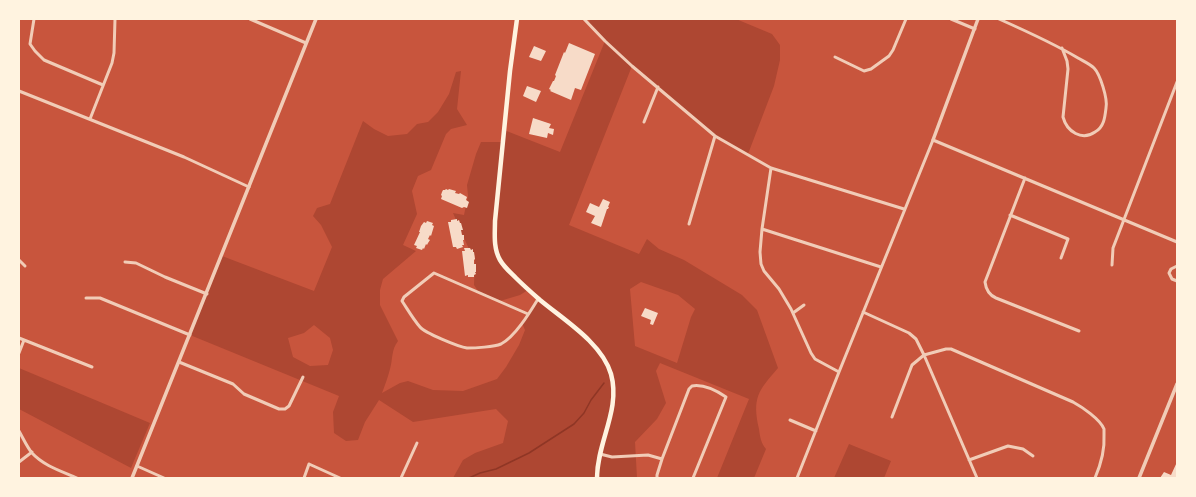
<!DOCTYPE html>
<html>
<head>
<meta charset="utf-8">
<style>
	body { margin:0 }
	#map { position:relative; width:1196px; height:497px; overflow:hidden; background:#c8553d; font-family:Commissioner,sans-serif }
	canvas { display:block }
	.frame { position:absolute; inset:0; border:20px solid #fff3e0; pointer-events:none }
</style>
</head>
<body>
<div id="map">
<canvas width="1196" height="497"></canvas>
<div class="frame"></div>
</div>
<script>
const ctx = document.querySelector('canvas').getContext('2d');
ctx.lineJoin = 'round';
function fillPath(path, color) { ctx.fillStyle = color; ctx.fill(path, 'evenodd'); }
function strokePath(path, color, width, dash) { ctx.strokeStyle = color; ctx.lineWidth = width; ctx.lineCap = dash ? 'butt' : 'round'; ctx.setLineDash(dash || []); ctx.stroke(path); }
const green = new Path2D(`
	M590,19H736L772,34L780,45V60L774,86L748,154L715,136L632,66L569,225L639,254L647,239L659,249L684,260L742,295L757,310L778,368C758,391 752,398 759,429C760,437 761,443 766,449L754,478H717L749,399L660,363L656,371L666,403L657,419L635,442L637,478H453L463,460L475,453L503,443L508,421L496,409L413,422L379,400L365,422L358,440L346,441L334,433L333,412L339,396L190,335L222,256L314,291L332,247L321,225L313,216L317,208L330,204L363,121L374,129L388,136L407,134L417,124L428,122L438,112L449,94L456,72L461,71L457,109L467,125L451,129L446,134L431,170L418,176L412,191L417,214L403,245L416,251L383,279L380,290V305L398,341C391,350 393,359 390,369C388,377 385,385 382,393L400,383L408,381L433,390L463,391L497,379L506,367L519,345L525,330L522,323L538,299L528,290L520,295L500,301L478,291L474,285L475,256L469,249L453,213L464,215L468,196L467,185L476,154L481,142H503L504,130L560,152L605,41L589,24ZM641,282L678,295L695,309L691,317L677,363L635,346L630,289ZM314,325L330,338L333,350L328,365L310,366L293,357L288,338L304,333Z
	M19,368L150,423L131,468L19,409Z
	M849,444L891,461L884,478H834Z`);
const stream = new Path2D(`
	M469,478L480,473L496,469L529,453L574,424L584,413L591,400L604,383`);
const building = new Path2D(`
	M569,43L595,54L581,90L575,88L571,100L550,91L551,90L549,89L553,81H554L556,76L555,75L564,52L565,53Z
	M534,46L546,51L541,61L529,57Z
	M527,86L541,91L536,102L523,96Z
	M533,118L551,124L549,128L554,129L553,135L548,133L547,138L529,134Z
	M446,189L448,190L449,189L456,191L455,193L459,194L460,193L467,197L466,200L469,202L467,208L464,207L462,208L441,199L442,196L441,195L442,192L443,190H445Z
	M603,199L610,202L608,207H609L608,209H607L601,227L591,223L595,216L586,212L590,203L599,207Z
	M457,219V221L459,220L460,223H461L463,230H461L462,235H464V240H463L464,245H462L463,247L457,249L456,247H453L448,222H451V220Z
	M427,221L433,223L432,225L434,226L431,236L430,235L428,239L430,240L428,243L427,245L426,244L424,249L423,248L422,250L416,248L417,246L414,245L420,232H419L421,226L424,222L426,223Z
	M464,248H470L471,250L473,249V252H474L475,259L474,260V264H476V272H475L476,274L474,275V277H468V275L465,276L462,251H465Z
	M645,308L658,313L653,325L650,324L651,320L641,316Z
	M1177,462V478H1160L1164,472L1171,475Z`);
const minor = new Path2D(`
	M34,19L30,44L35,51L44,60L103,85
	M250,19L306,43
	M584,19L605,41L632,66L715,136L771,168L904,209
	M951,19L975,29
	M999,19C1026,31 1053,43 1078,58C1083,61 1090,64 1094,68C1100,74 1108,99 1106,108C1105,117 1104,127 1095,132C1082,141 1067,132 1063,117L1068,69L1067,61L1062,48
	M835,57L864,71L871,69L889,56L893,50L906,19
	M19,91L184,157L249,187
	M90,119L112,63L114,53L115,19
	M644,122L658,87
	M771,168L762,229L760,252L761,264L764,271L779,289L791,309L811,353L815,359L839,372
	M1025,178L985,282C986,290 989,295 996,298L1079,331
	M1010,215L1068,239L1061,258
	M689,224L715,136
	M762,229L881,267
	M19,260L25,266
	M125,262L136,263L165,277L207,294
	M1112,265L1113,248L1177,82
	M1177,266L1171,269L1169,273L1172,279L1177,281
	M86,298H100L190,335
	M863,312L909,333L916,339L924,355L977,478
	M793,313L804,305
	M528,314L434,273L404,297L402,301C408,310 413,319 420,327C425,333 459,347 467,348C475,348 494,347 501,344C515,337 530,312 538,299
	M19,338L92,367
	M19,353L24,340
	M179,362L233,384L244,394L279,409H285L289,406L303,377
	M892,417L912,365L924,355L946,349H951L1073,402C1082,407 1100,419 1104,429C1104,431 1104,433 1104,435C1105,451 1101,464 1095,478
	M790,420L816,431
	M19,431C23,438 27,447 32,453C44,466 61,471 77,478
	M600,454L612,457L648,455L662,459
	M969,460L1008,446L1023,449L1033,456
	M19,462L32,452
	M137,466L164,478
	M304,478L309,464L340,478
	M401,478L417,443
	M657,478V475L662,459L689,389L692,386C703,384 717,391 726,397L693,478
	M797,478L839,372L933,140L1177,242`);
const tertiary = new Path2D(`
	M933,140L978,19
	M132,478L316,19
	M1139,478L1177,384`);
const primary = new Path2D(`
	M517,19L510,71L495,221C495,233 493,248 500,260C504,267 510,272 516,278C524,286 532,293 540,300C564,320 602,343 611,374C621,410 597,442 597,478`);
fillPath(green, '#ae4732');
strokePath(stream, '#8f3625', 1.5);
fillPath(building, '#f7dbc8');
strokePath(minor, '#f1ccb7', 3);
strokePath(tertiary, '#f1ccb7', 3.5);
strokePath(primary, '#fff3e0', 4.5);
</script>
</body>
</html>
